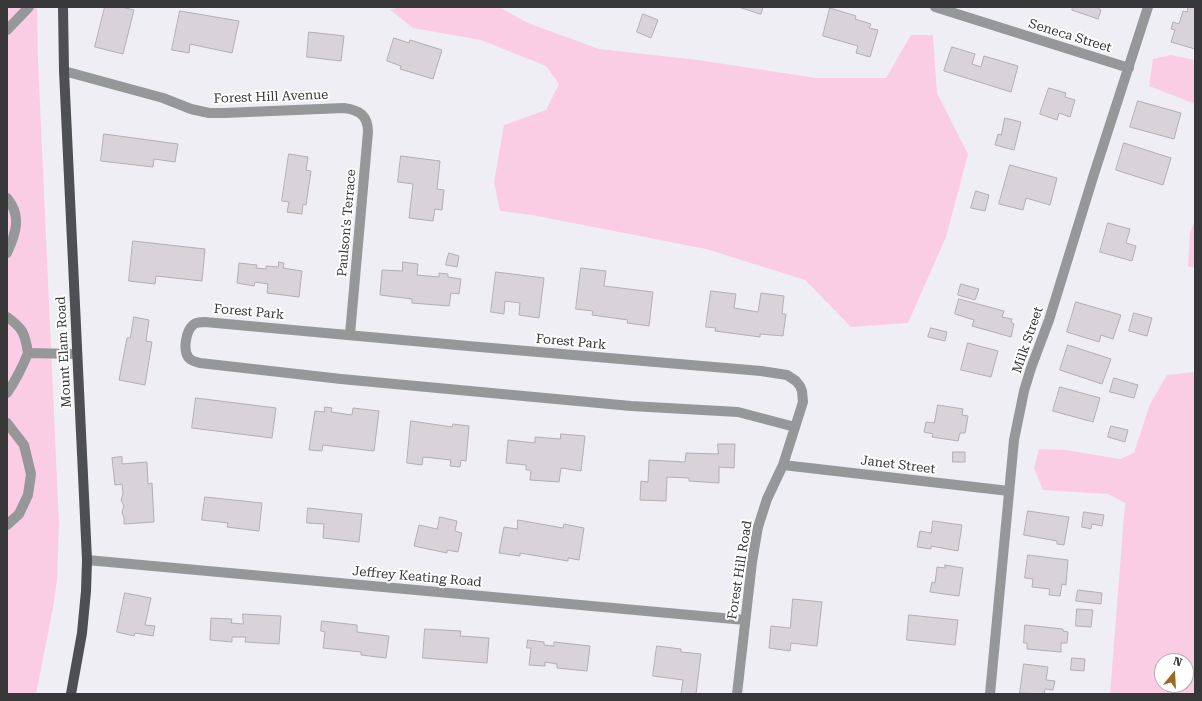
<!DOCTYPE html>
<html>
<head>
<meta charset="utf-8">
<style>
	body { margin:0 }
	#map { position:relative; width:1202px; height:701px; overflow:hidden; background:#efeef5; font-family:"Roboto Serif",serif }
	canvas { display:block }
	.frame { position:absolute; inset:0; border:8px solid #373739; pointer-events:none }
	.north { position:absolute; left:1154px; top:653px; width:40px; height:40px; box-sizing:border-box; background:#fff; border:1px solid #afafb0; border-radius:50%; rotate:18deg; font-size:11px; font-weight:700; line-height:16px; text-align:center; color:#373739 }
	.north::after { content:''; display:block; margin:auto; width:14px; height:18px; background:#9c6a1f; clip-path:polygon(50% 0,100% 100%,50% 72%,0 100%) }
</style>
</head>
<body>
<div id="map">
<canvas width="1202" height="701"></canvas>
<div class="frame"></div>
<div class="north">N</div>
</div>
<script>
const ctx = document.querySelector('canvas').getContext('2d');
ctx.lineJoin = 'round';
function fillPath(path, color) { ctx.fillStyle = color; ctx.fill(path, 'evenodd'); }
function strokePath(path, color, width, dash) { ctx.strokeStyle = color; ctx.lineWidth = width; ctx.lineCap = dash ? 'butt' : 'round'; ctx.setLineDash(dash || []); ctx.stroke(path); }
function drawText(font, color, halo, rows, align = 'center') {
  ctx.font = font + ' "Roboto Serif",serif'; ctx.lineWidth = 4; ctx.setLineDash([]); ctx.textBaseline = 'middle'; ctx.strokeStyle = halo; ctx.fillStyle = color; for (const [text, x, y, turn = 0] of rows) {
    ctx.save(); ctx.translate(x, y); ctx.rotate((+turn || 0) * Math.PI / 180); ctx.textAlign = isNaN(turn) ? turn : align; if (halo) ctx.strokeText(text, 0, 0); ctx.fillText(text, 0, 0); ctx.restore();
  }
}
const green = new Path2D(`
	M7,7H37L38,60L59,525L57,580L53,608L36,694H7Z
	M399,7H499L528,23L599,49L698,60L816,78H886L911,35H933L937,93L968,154L946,237L908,323L851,327L805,280L706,249L532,215L500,211L494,182L504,125L546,110L559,84L546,66L481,40L413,28L390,10Z
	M1171,55L1195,60V104L1149,86L1153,59Z
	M1195,220V268L1188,266L1190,232Z
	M1195,372V694H1110L1125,503L1108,494L1043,490L1034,468L1039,449L1066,450L1120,459L1134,453L1150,404L1167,375ZM1162,661H1186V685H1162Z`);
const building = new Path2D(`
	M105,7H122L134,10L123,54L95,47Z
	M739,7H763L761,14Z
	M1073,7H1098V8L1101,10L1098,19L1072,10Z
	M1188,7H1195V49L1171,42L1175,30L1171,29L1173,22L1179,24L1183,11L1187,12Z
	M830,8L856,16L855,19L871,24L869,28L878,30L870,57L856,53L858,46L823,36Z
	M180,11L239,21L232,53L190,44L189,53L172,50Z
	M643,14L658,20L651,38L637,32Z
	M309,32L344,36L341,61L307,57Z
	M394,38L409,43L410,40L442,50L433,79L400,69L401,66L387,61Z
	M952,47L975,54L972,64L981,67L984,56L1018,66L1011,92L944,71Z
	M1049,88L1066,93L1065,97L1075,100L1070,117L1059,113L1057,120L1040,114Z
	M1138,101L1181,113L1174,139L1130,127Z
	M1005,118L1021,122L1014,150L995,145L998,134L1001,135Z
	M104,134L178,144L175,162L154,159L153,167L101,161Z
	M1124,143L1171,158L1163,185L1116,170Z
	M289,154L308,157L306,170L311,171L306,205L303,204L302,214L287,212L289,202L282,201Z
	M401,156L440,161L437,189L444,190L442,210L435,209L433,221L409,218L413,184L398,182Z
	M1010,165L1057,178L1050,205L1026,198L1023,210L999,204Z
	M976,191L989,195L985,211L971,208Z
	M1108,223L1130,229L1126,243L1136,246L1132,261L1100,252Z
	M133,241L205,249L202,281L156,276L155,284L129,281Z
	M449,253L459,256L457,267L446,265Z
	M279,262L284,263L283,268L302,271L299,297L267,293L268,284L255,282L254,286L237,283L239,263L257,265L256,268L266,269V266L278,267Z
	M403,262L418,264L417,275L439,277V273L448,274V277L461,279L459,294L451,293L449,306L412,303V299L380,295L382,270L402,271Z
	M581,268L606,271L604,286L653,292L649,326L627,323L628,320L592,315L593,311L576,309Z
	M496,272L544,278L539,318L519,315L520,303L505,301L504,314L491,312Z
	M961,284L979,289L975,300L958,295Z
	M711,291L736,294L734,308L758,312L761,293L784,296L782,314H786L783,336L760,334V337L715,331L716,328L706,327Z
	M959,299L1004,311L1002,317L1012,319L1011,322L1014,324L1011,337L972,326L974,320L955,314Z
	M1076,302L1121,315L1113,339L1101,335L1099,342L1067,332Z
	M1134,313L1152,318L1147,336L1129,331Z
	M134,317L149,320L146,341L152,342L145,385L119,380L127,338H130Z
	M931,328L947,332L945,341L928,337Z
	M968,343L998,351L991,377L961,370Z
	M1068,345L1111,359L1102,384L1060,370Z
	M1114,378L1138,385L1134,398L1110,392Z
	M1060,387L1100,398L1093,422L1053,411Z
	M196,398L276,408L272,438L192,428Z
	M938,405L963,409L962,415L968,416L965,433H960L958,441L932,437L933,434L924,432L926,422L934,423Z
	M325,407L332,408L331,412L352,415L353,408L379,411L374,451L323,445L322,451L309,450L315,411L324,412Z
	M411,421L452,427L453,424L469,426L466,461L461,460L460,467L450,466L451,460L423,457L422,465L407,463Z
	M1111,426L1128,430L1125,442L1108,437Z
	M561,434L585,436L581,471L561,468L559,482L530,480L531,470H526V465L506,463L508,440L535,443V437L560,439Z
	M718,444H735L734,468L719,467V483L689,481V478L667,477L666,501L640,500L641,481L648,482L649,460L685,462L686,453L718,454Z
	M953,452H965V462H953Z
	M122,457V464L147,462L148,484L152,483L154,522L124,524V518L122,512L124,506L121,500L123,494L122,484L115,485L112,458Z
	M205,497L262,503L259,531L227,527L228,523L202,520Z
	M308,508L362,514L359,542L323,538L324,524L307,523Z
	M1028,511L1069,517L1064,545L1057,544V541L1024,535Z
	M1084,512L1104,515L1102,526L1092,524L1091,529L1082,527Z
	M440,517L457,521L455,531L462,533L458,552L447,550V553L414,546L419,525L437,529Z
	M518,520L563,528L564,524L584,528L579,560L568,558V561L520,553V556L499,553L504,527L517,529Z
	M933,521L962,525L958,551L931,546V549L917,547L920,531L931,533Z
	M1028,555L1068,560L1066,585L1062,584L1060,596L1049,595L1050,589L1032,587L1033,579L1025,578Z
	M945,565L963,568L959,596L930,592L932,582L935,583L937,567L945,568Z
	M1078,590L1102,593L1101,604L1076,601Z
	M125,593L151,598L145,625L155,626L153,636L135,633L134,636L117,632Z
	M793,599L822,602L817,646L791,643L790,651L769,648L771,626L790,628Z
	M1077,609L1093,610L1091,627L1076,626Z
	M243,614L281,616L279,644L245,642L246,637H232V642L210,640L211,618L232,619L231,623L243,624Z
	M909,615L958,620L955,645L907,640Z
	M322,621L357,625V632L389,636L386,658L361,655V652L323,648L325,632L321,631Z
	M1025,625L1063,629V631L1068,632L1067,643H1061V652L1027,649V643H1024Z
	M425,629L461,631L460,636L489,638L487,663L423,658Z
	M528,640L544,642V645L554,646V642L590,646L587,671L557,668V664L545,662V666L529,665L531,648H527Z
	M657,646L681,649V652L701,654L696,694H681L683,680L653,676Z
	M1072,658L1085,659L1084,671L1071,670Z
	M1024,664L1048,667L1046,680L1055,681L1053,690L1045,689L1044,694L1020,693Z`);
const minor = new Path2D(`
	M935,7L1129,68
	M7,30L29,7
	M64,71L163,98L191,109L209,113H224L344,108C360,110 368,116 368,132L350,334
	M7,198C22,216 16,233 7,253
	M7,317C23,328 25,334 28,353
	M7,393C16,380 22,368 28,353L77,354
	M7,423L24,445L31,474L28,495L19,514L7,525
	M783,465L1009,491
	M87,560L745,620
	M737,694L752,562L758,527L767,499L783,465L803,402L802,391L800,386L796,381L787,375L761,371L468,346L205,322C201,322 196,322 193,325C186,331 183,349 188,357C191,361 195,362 200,363L341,379L631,406L738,412L795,427
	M990,694L1014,440L1024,391L1031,368L1049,320L1094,174L1148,7`);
const major = new Path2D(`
	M63,7L64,71L87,560L86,591L82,633L71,694`);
const streetNames = [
	["Seneca Street",1070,36,17],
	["Forest Hill Avenue",271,97,-2],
	["Paulson's Terrace",347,223,-85],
	["Forest Park",249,312,5],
	["Milk Street",1028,340,-71],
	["Forest Park",571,342,5],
	["Mount Elam Road",64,352,-93],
	["Janet Street",898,465,7],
	["Forest Hill Road",740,570,-81],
	["Jeffrey Keating Road",417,577,5]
];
fillPath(green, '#fbcde4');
fillPath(building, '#d7d3d8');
strokePath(building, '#b2aeb3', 1);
strokePath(minor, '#959799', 10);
strokePath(major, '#4d4f53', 10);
drawText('13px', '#373739', '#fff', streetNames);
</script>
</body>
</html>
